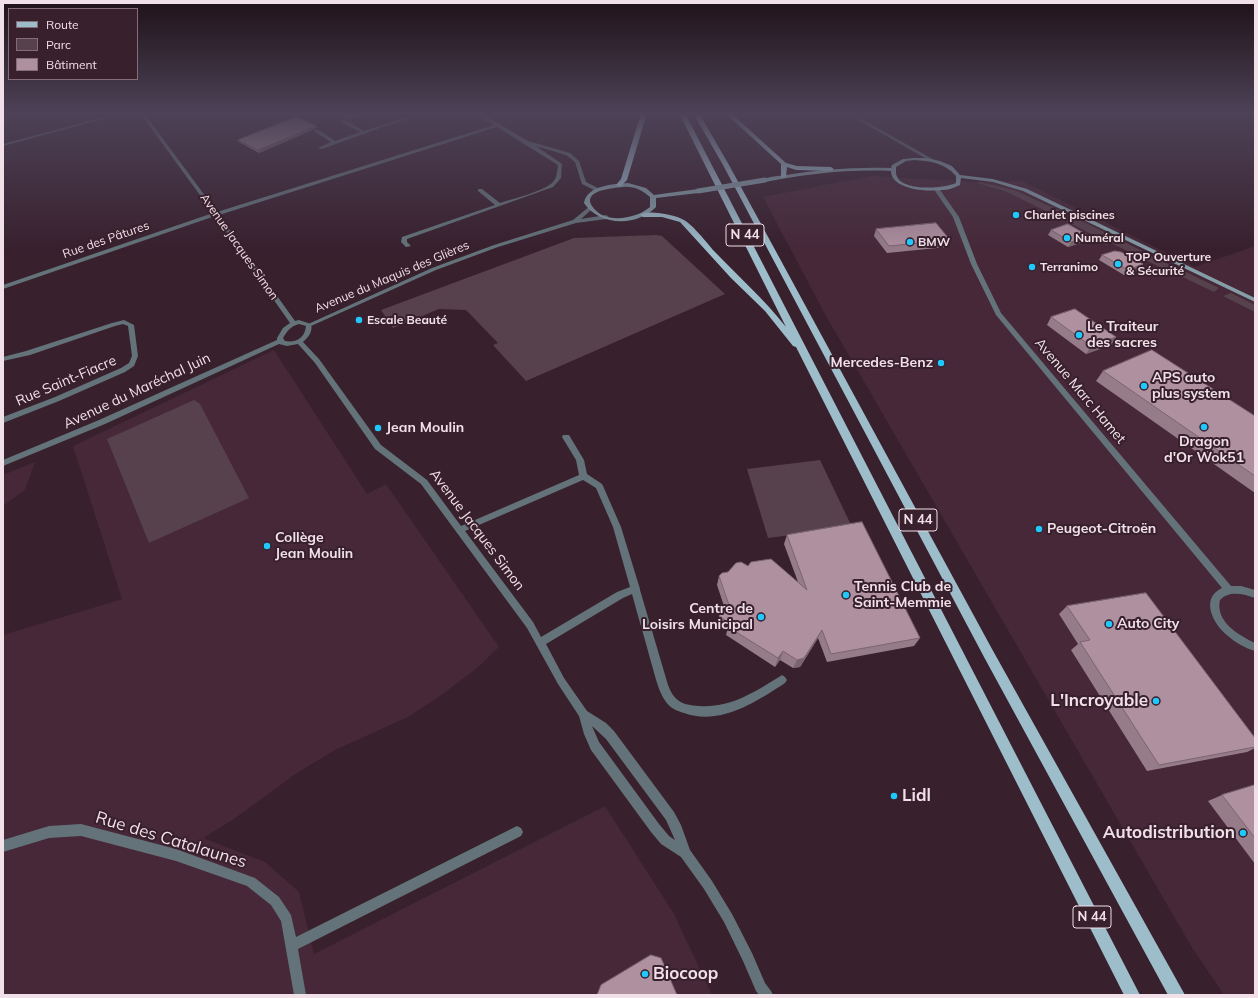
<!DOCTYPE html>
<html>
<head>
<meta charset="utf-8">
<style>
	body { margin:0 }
	#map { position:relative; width:1258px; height:998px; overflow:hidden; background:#38202d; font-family:Mulish,sans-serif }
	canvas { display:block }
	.frame { position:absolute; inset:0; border:4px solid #f1e0e8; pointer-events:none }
	.legend { position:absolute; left:8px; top:8px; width:130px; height:72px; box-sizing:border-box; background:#38202d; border:1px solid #826d78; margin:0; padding:5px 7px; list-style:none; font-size:12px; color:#f1e0e8 }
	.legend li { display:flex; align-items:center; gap:8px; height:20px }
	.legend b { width:20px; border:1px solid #826d78 }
</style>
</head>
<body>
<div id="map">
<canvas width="1258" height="998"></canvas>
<div class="frame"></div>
<ul class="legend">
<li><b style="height:5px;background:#9dbdcb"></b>Route</li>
<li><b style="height:11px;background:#57414c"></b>Parc</li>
<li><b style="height:11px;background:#af909f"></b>Bâtiment</li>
</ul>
</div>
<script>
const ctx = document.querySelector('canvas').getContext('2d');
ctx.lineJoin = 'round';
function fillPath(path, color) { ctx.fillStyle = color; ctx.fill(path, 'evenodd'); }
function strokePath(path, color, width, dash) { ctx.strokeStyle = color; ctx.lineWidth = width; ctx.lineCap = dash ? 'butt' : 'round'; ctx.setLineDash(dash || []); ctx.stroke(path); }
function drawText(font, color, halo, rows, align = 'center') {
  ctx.font = font + ' Mulish,sans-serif'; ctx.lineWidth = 4; ctx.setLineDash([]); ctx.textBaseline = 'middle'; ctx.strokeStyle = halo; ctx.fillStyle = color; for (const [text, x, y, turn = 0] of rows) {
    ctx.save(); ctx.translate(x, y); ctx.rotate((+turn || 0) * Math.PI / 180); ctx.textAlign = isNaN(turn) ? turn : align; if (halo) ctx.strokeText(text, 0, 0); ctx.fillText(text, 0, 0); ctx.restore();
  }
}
const built = new Path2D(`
	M871,176L975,182L1022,181L1195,267L1255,246V995H1224L1191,946L826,316L763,197Z
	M274,350L367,494L386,484L499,647L476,669L440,696L408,717L335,750L297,773L234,819L203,838L265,862L299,892L314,954L605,806L674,914L712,995H3V635L122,599L73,446Z
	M35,462L25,490L3,506V475Z`);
const green = new Path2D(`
	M979,182L1014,190L1062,212L1054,215L1007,192L978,183Z
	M1078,219L1174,267V268L1166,270L1111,243L1106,245L1091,237L1093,235L1068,222Z
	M656,235L662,236L725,294L526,381L493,345L498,343L466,310L439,309L393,328L381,310L574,238Z
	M1184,271L1219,288L1214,292L1174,273Z
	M1231,293L1255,305V312L1223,296Z
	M194,400L200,404L249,498L149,543L107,439Z
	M820,460L852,527L768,538L747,469Z`);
const minor = new Path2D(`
	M119,113H125L3,146V144Z
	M140,113H144L217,212L494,125L476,113H481L528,141L570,153L579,161L586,182L600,189V191H596L582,184L575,162L566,155L536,146L562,164L561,178L553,187L407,239V242L411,246L406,247L401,242L402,237L495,205L478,191V189H482L500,203C512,199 545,191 553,182C557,178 557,171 558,165L497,127L219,215L295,321L299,320L311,324C313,331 309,337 303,342L319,359L381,445L427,480L461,526L579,475L576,460L562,437L563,435H569L584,460L587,474L602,484L603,486L621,527L640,589V590L668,685C674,701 682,705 699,706C730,708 753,693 779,677L782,675L785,677L787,680L785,683C756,702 720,726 684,713C677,711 670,708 666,702C658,691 655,675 651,662C645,639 638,617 632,594L623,598L546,644L564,678L587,711L606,723L614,731L674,812L681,825L690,850L712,881L732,914L752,953L765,983L771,991L773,995H759L756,991L743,961L724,922L704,889L681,857L661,844L651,832L591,750L584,734L579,716L558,684L527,628L421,484L375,449L315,363L298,344L287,346L279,344L105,424L3,466V460L99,420L277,340V338L283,328L290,323L215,216L3,289V285L213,213ZM299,324L306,326C305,338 296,343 285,341L283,338C287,331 291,326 299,324ZM583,480L596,488L613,527L630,587L617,592L541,637L533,622L465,531ZM592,726L606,739L666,820L675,840L669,836L659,824L599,742Z
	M421,113H427L383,127L322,149L318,148L331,142L315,132V130H319L335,141L360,132L341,122V120H345L364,131Z
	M846,113H851L936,161L932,162Z
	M936,190H940L959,217L977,264L1001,313L1231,586H1241L1255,590V598C1244,594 1229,590 1220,600C1215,621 1238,635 1255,643V651C1245,648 1236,643 1228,636C1214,625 1199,599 1222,588L996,315L971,264L953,217L935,191Z
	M124,320L134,325L138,356L134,366L125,372L59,401L3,423V417L55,397L121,368L129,363L132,356L128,326L123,324L115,326L30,355L3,361V357L26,351L112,323Z
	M81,824L176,849L255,878L279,897L291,915L296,937L513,828L517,826L521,828L523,832L521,836L298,949L306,995H294L281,921L271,905L247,886L176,861L81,836L49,838L3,852V840L49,826Z`);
const tertiary = new Path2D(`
	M590,206L593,208L592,209L581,219L606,215L609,217L606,219L576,223L498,247L436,270L311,326H307L306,325L432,268L494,245L573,220Z`);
const secondary = new Path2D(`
	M914,158H926L940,161L952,166L960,175L993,179L1027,189L1255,298V302L1023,191L993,182L961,178L960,185C954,188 948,190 942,190C929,192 891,190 891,171C848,169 807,174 765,182L762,180C769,176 779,176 786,175C821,169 856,167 891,168L892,165L903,159ZM914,160C930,161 945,163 956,176V183C943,189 898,192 896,173C896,171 896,169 896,167L906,161Z
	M628,183L646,188L654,195L698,189L701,191L698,193L656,198V207C637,227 599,226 584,203C587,185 614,184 628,183ZM623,187C634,186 642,190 650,197V207C636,219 604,225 592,206C590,203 589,200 591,197C596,189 615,188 623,187Z`);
const primary = new Path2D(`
	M641,113H647L627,180L621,186H617L616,185L621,179Z
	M679,113H685L1140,995H1124L796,347L793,346L765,311L731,278L680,222L662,217H643L640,215C647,209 676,215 684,220C692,224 707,243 714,251C738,276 764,299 786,327Z
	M693,113H699L729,165L992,649L1185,995H1168L984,657L723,165Z
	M725,113H731L786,163L797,166L831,167L834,169L831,171L796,170L787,167L786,177L781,178V164Z`);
const secondaryBridge = new Path2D(`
	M698,191L765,180`);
const wall = new Path2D(`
	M339,113H372L347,119Z
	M316,126L317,128L259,153L239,142L238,140Z
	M876,229L950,240L947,247L887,253L874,236Z
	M1051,230L1089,236L1086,241L1068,247L1048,235Z
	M1102,255L1143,264L1140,269L1124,275L1099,260Z
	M1051,317L1116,337L1111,345L1086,354L1047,325Z
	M1103,371L1255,416V493L1096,381Z
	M787,535L920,638L914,646L827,662L818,638L800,667L793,668L780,660L775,667L726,635L727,631L717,625L719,616L725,609L717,585L719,576L728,572L748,566L798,582L784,544Z
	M1067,606L1255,738V748L1247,752L1147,771L1071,650L1078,644L1059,614Z
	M1255,785V864L1208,801L1222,795Z`);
const shadedWall = new Path2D(`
	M363,113H372L347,119V117Z
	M316,126L317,128L259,153L258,150Z
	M1089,236L1086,241L1068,247L1071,242Z
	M1143,264L1140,269L1124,275L1128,270Z
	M1116,337L1111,345L1086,354L1091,346Z
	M822,630L818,638L800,667L793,668L797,660Z
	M783,651L780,660L775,667L778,658Z`);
const building = new Path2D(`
	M341,113H363L347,117Z
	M296,117L316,126L258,150L238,140Z
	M936,223L950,240L889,246L876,229Z
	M1068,224L1089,236L1071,242L1051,230Z
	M1115,251L1121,252L1143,264L1128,270L1102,255Z
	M1075,309L1116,337L1091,346L1051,317Z
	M1152,350L1255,416V476L1103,371Z
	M862,522L920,638L831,654L822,630L804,658L797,660L783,651L778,658L728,627L731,624L719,616L729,605L719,576L722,573L728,572L736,563L741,562L748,566L751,562L771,559L807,590L787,535Z
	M1146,593L1255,738V747L1159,765L1080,642L1090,640L1067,606Z
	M1255,785V838L1222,795Z
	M651,955L661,958L677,995H597L601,985Z`);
const markers = [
	[1016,215,4,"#20c9fd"],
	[1067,238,4,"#20c9fd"],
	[910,242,4,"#20c9fd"],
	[1118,264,4,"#20c9fd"],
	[1032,267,4,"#20c9fd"],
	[359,320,4,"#20c9fd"],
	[1079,335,4,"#20c9fd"],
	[941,363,4,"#20c9fd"],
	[1144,386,4,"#20c9fd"],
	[1204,427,4,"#20c9fd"],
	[378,428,4,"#20c9fd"],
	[1039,529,4,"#20c9fd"],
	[267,546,4,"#20c9fd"],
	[846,595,4,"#20c9fd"],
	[761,617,4,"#20c9fd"],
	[1109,624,4,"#20c9fd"],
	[1156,701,4,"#20c9fd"],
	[894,796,4,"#20c9fd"],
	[1243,833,4,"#20c9fd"],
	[645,974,4,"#20c9fd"]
];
const farPoinames = [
	["Charlet piscines",1024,215],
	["Numéral",1075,238],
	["BMW",918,242],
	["TOP Ouverture",1126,257],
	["& Sécurité",1126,271],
	["Terranimo",1040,267],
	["Escale Beauté",367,320]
];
const farStreetnames = [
	["Rue des Pâtures",106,240,-19],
	["Avenue Jacques Simon",239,247,55],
	["Avenue du Maquis des Glières",392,277,-23]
];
const shields = [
	[745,235,38],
	[918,520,38],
	[1092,917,38]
];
const shieldNames = [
	["N 44",745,235],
	["N 44",918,520],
	["N 44",1092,917]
];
const poiNames = [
	["Le Traiteur",1087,327],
	["des sacres",1087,343],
	["Mercedes-Benz",933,363,"right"],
	["APS auto",1152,378],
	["plus system",1152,394],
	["Jean Moulin",386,428],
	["Dragon",1204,442,"center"],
	["d'Or Wok51",1204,458,"center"],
	["Peugeot-Citroën",1047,529],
	["Collège",275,538],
	["Jean Moulin",275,554],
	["Tennis Club de",854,587],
	["Saint-Memmie",854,603],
	["Centre de",753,609,"right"],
	["Loisirs Municipal",753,625,"right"],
	["Auto City",1117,624]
];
const streetNames = [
	["Rue Saint-Fiacre",66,381,-23],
	["Avenue du Maréchal Juin",137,391,-25],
	["Avenue Marc Hamet",1080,391,50],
	["Avenue Jacques Simon",477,530,53]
];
const nearPoinames = [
	["L'Incroyable",1148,701],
	["Lidl",902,796,"left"],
	["Autodistribution",1235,833],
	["Biocoop",653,974,"left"]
];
const nearStreetnames = [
	["Rue des Catalaunes",171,840,17]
];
fillPath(built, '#462838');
fillPath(green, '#57414c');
fillPath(minor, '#637379');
fillPath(tertiary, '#637379');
fillPath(secondary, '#849da7');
fillPath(primary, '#9dbdcb');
strokePath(secondaryBridge, '#849da7', 5);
fillPath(wall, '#967c89');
fillPath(shadedWall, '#7a656f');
fillPath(building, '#af909f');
strokePath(building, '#7a656f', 1);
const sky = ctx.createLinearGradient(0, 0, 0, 252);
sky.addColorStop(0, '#1f1219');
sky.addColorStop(0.45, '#4d4257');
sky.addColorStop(1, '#4d425700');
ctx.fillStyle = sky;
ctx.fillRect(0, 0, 1258, 252);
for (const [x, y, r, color] of markers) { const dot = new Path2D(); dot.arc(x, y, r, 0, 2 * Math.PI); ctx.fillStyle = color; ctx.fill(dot); strokePath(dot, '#38202d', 1.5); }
drawText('bold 12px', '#f1e0e8', '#38202d', farPoinames, 'left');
drawText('12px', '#f1e0e8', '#38202d', farStreetnames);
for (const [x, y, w] of shields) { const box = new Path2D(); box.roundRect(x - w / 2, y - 11, w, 22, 3); ctx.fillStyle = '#38202d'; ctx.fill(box); strokePath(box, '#f1e0e8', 1); }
drawText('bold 13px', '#f1e0e8', null, shieldNames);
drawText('bold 14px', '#f1e0e8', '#38202d', poiNames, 'left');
drawText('14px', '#f1e0e8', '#38202d', streetNames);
drawText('bold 17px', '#f1e0e8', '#38202d', nearPoinames, 'right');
drawText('17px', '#f1e0e8', '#38202d', nearStreetnames);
</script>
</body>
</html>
